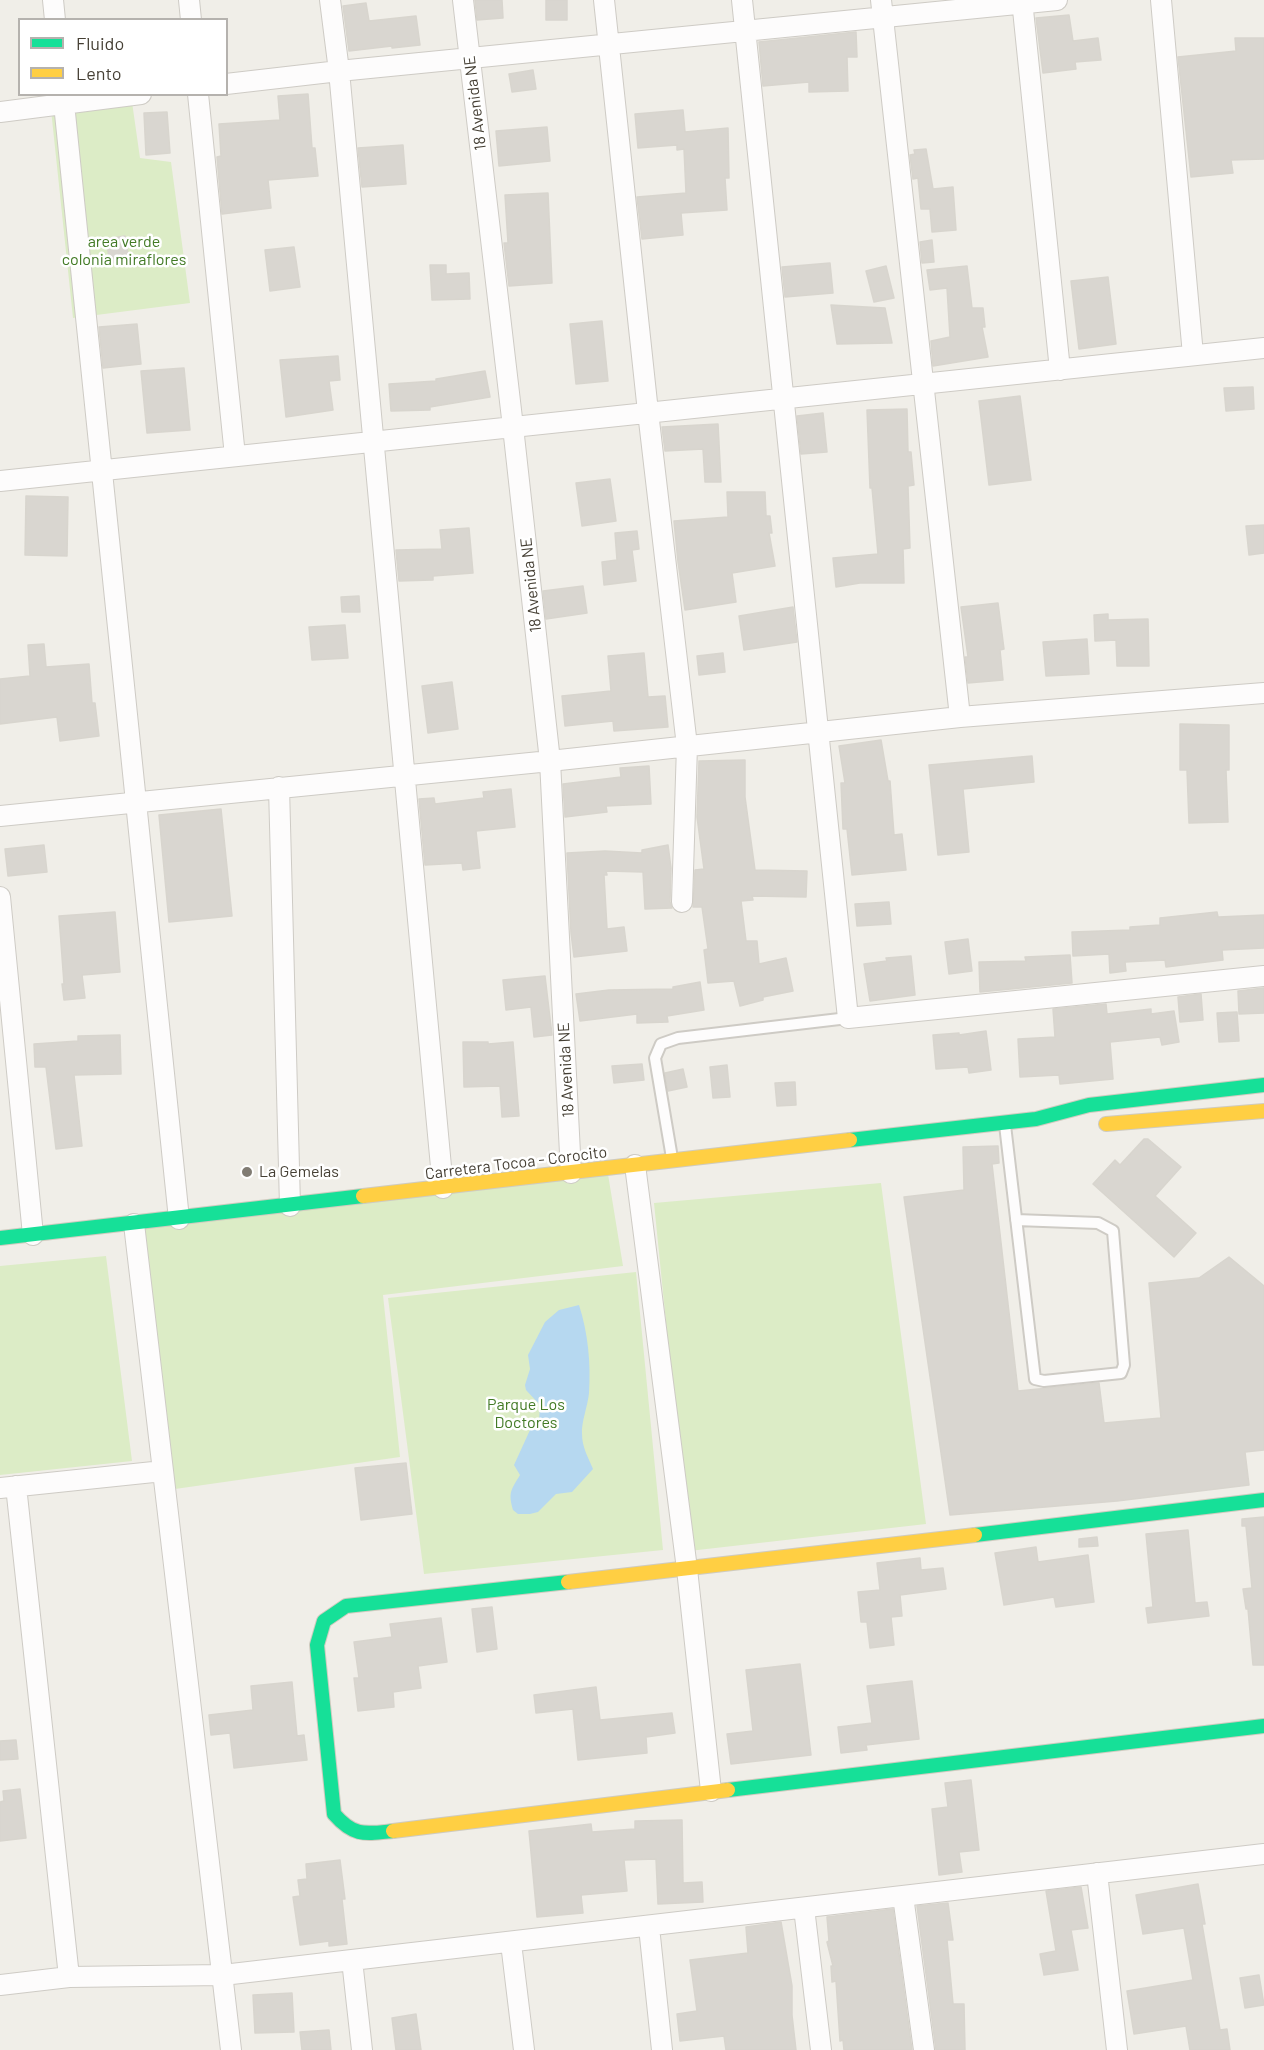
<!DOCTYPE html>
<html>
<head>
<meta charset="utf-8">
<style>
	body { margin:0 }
	#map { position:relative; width:1264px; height:2050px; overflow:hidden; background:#f0eee8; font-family:Barlow,sans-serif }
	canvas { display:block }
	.legend { position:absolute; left:18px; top:18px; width:210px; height:78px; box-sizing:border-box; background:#fff; border:2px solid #b5b2ae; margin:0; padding:8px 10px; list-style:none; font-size:18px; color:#453f34 }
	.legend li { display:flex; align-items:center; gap:12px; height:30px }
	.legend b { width:30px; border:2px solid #b5b2ae }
</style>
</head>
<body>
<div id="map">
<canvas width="1264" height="2050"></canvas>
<ul class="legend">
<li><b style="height:8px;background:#16e098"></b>Fluido</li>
<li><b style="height:8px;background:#ffcf43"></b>Lento</li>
</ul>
</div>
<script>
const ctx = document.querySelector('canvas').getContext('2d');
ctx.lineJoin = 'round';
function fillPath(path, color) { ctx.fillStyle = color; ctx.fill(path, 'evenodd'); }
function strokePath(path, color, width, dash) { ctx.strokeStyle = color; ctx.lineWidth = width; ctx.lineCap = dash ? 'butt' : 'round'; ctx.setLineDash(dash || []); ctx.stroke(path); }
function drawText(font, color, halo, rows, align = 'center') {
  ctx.font = font + ' Barlow,sans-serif'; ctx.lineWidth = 5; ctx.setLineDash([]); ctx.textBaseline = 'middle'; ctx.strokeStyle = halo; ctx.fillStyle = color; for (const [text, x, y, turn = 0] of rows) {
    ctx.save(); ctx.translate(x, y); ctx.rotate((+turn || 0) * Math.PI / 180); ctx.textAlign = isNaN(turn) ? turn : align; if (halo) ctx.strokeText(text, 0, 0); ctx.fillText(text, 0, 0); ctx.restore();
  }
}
const green = new Path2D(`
	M131,95L140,158L171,162L190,303L73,318L50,100Z
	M606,1162L623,1266L383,1295L400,1457L175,1489L140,1216Z
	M881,1183L926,1524L689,1551L654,1203Z
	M106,1256L132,1461L0,1475V1266Z
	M636,1272L663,1550L424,1574L388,1298Z`);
const water = new Path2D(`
	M579,1305C588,1333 591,1363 589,1393C588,1405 581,1423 582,1434C582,1447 588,1457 593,1469L572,1492L556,1494L538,1512L530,1514H518L513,1510C508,1492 511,1490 520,1475L514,1465L530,1430L539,1423L540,1405L526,1390L525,1385L530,1369L528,1355L545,1322L559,1310Z`);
const building = new Path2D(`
	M475,0H502L503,18L477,20Z
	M546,0H567V20H546Z
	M366,3L369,21L416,16L420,45L392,48V46L349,51L343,6Z
	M1069,15L1073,41L1098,38L1101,60L1075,62L1076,69L1043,73L1036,18Z
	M856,32L857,57H847L848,91L809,92V82L763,86L759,42Z
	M1235,38H1264V159L1231,160L1233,173L1191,177L1178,57L1236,51Z
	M533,70L536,89L512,92L509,74Z
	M308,94L312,148H315L318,176L268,180L271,208L222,214L217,157L221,156L219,124L280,120L278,96Z
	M683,110L685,132L728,128L729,178H725L727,210L681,213L683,235L642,239L637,197L686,193L684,149L677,150V145L638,148L635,114Z
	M167,112L170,153L146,155L144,113Z
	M547,127L550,161L499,166L496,131Z
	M403,145L406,184L362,187L358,148Z
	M926,149L933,189L953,187L956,230L932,232L930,209H921L918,178L913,179L910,155L915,154L914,150Z
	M548,193L552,283L509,286L504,243H508L505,195Z
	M125,236L129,260L110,263L106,239Z
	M932,240L934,262L922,263L920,242Z
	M294,247L300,287L270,291L265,250Z
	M830,263L833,293L785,297L782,267Z
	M430,265H446V274L469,273L470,299L432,300Z
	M886,266L894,298L874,302L866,271Z
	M967,266L972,308H983L985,327H982L988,357L933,366L931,341L950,337L947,288L930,290L927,270Z
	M1108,277L1116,344L1079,349L1071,281Z
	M831,305L885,308L892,343L837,344Z
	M602,321L608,381L576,384L570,324Z
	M137,324L141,364L103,368L99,327Z
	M338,356L340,380L329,381L333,410L286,417L280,360Z
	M184,368L190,430L147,433L141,371Z
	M485,371L490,397L430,407V410L391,411L389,384L436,381V379Z
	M1253,387L1254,409L1226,411L1224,388Z
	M1020,396L1031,480L989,485L979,401Z
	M907,409L908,452H911L914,485L908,486L910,548L903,549L904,583H860L836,587L833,558L878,554L872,488H870L867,410Z
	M823,413L827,452L801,454L797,416Z
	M718,424L721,482H705L703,449L665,451L662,427Z
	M610,479L616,521L582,526L576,483Z
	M727,492H765L766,516H770L772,533H769L775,566L732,573L736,602L685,610L678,562L674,521L728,517Z
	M26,496L68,497L67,556L25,555Z
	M1264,525V553L1249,555L1246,526Z
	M469,528L473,573L433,576V580L399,581L396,550L442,549L440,530Z
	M637,531L639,549L632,550L636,581L604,585L602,562L617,560L615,533Z
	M583,586L587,613L546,619L543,591Z
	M359,596L360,612H342L341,597Z
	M998,603L1004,649L1000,650L1003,680L968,683L965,657H968L961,607Z
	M793,607L797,642L744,650L739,616Z
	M1108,614V620L1148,619L1149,666H1117L1116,640L1095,641L1094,615Z
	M345,625L348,658L312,660L309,627Z
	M1087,639L1089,674L1046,676L1043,642Z
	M44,644L46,667L89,664L92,703H95L99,736L60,741L57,717L0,724V679L30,676L28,645Z
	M644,653L648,697L665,696L668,727L614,731L613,721L565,726L562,696L611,691L608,656Z
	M723,653L725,672L699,675L697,656Z
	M452,682L458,729L428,733L422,686Z
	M1180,724L1229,725V770H1226L1228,822L1189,823L1187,770H1180Z
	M881,740L888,781H890L894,835L902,834L906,870L852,875L847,829H843L841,783H845L839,746Z
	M1032,756L1034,782L963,789L969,852L938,855L929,765Z
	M745,760V797L755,870L807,871L806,897L752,896L753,900L741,901L746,941H757L759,964L786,958L793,991L763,997V1000L740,1006L734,981L708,983L704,950L708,949L702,907H693L695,870L704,869L697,817L699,761Z
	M649,766L651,804L606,806L607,812L565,817L563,784L621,777L620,768Z
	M511,789L515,827L476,831L480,868L463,870L462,863L425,865L419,799L434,798L435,804L484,798L483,792Z
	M221,809L232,916L169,922L159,815Z
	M44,845L47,872L8,876L5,849Z
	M668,845L671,868L670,902L672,908L645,909L643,872L606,871L607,875H604L607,929L624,927L627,951L574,957L571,933L567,853L605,851L642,853V850Z
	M889,902L891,924L857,926L855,904Z
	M115,912L120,972L82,975L85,998L64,1000L62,984H64L59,916Z
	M1217,912L1218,917L1264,915V948L1222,950L1223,960L1166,967L1165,960L1125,962L1126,971L1110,973L1109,954L1073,956L1072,932L1130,930V927L1160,925V918Z
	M968,939L972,971L949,974L945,942Z
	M1070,955L1072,983L980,992L979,962L1026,961L1025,957Z
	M911,956L915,995L870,1001L864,964L887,961L886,958Z
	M545,976L552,1035L534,1037L531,1007L506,1010L503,980Z
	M700,982L704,1010L667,1016L668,1022L637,1023V1014L580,1021L576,994L609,990L673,989V987Z
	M1264,988V1013L1239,1014L1238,991Z
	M1201,994L1203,1020L1180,1022L1178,997Z
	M1106,1004L1107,1014L1151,1009V1014L1174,1011L1179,1042L1162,1045L1160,1037L1110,1042L1113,1079L1060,1084L1059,1075L1020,1077L1018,1039L1055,1037L1053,1009Z
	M1237,1012L1239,1041L1219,1042L1217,1013Z
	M986,1031L991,1070L969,1073L968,1067L936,1069L933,1035L959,1033V1035Z
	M120,1035L121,1074L74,1075L82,1146L56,1149L46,1067H35L34,1044L78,1041V1036Z
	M463,1042H488V1044L513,1042L519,1116L502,1117L500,1086L464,1087Z
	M642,1064L644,1080L614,1083L612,1066Z
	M727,1065L730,1097L713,1098L710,1067Z
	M683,1069L687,1087L668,1091L665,1073Z
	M795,1082L796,1105L777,1106L775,1083Z
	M1144,1139H1148L1181,1167L1155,1196L1196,1233L1174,1257L1093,1184L1115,1160L1120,1165Z
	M998,1146L999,1163L992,1164L1018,1391L1099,1383L1104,1423L1161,1418L1149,1283L1199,1278L1229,1257L1264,1286V1450L1245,1452L1249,1485L1117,1501L950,1515L904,1197L964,1190L963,1147Z
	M406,1463L412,1514L361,1520L355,1468Z
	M1264,1517V1665H1253L1248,1609H1246L1243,1589L1252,1588L1246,1526H1242V1519Z
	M1188,1530L1195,1603L1207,1602L1209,1616L1148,1623L1146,1608L1153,1607L1146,1534Z
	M1097,1537L1098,1546L1079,1547V1539Z
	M1036,1547L1038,1562L1088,1555L1094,1602L1056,1607L1054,1597L1004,1605L995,1553Z
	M920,1558L921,1570L943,1568L946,1589L900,1595L902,1616L891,1617L894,1645L870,1648L867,1622H861L858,1592L880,1590L877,1563Z
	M492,1607L497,1649L477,1652L472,1609Z
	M441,1618L447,1662L418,1666L421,1688L393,1692L394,1707L358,1711L354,1678H359L354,1642L392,1637L390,1624Z
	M800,1664L811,1755L731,1764L727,1734L753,1731L746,1670Z
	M912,1681L919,1739L866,1745L867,1750L841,1753L838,1727L872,1723L867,1686Z
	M292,1682L297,1736L304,1735L307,1760L234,1768L230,1733L211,1735L209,1715L253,1710L251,1686Z
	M596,1687L600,1720L672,1713L675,1733L646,1737L647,1753L578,1760L573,1709L536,1713L534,1695Z
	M16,1740L18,1759L0,1760V1741Z
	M971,1780L979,1850L959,1852L962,1872L939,1875L932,1809L948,1807L945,1783Z
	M20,1789L26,1838L0,1841V1802L4,1801L3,1791Z
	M682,1820L683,1883L702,1882L703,1902L658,1904L656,1859L624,1860L627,1891L581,1895L583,1913L537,1917L529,1831L591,1824L592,1832L635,1829V1821Z
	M340,1860L345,1899H342L347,1944L329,1946V1941L300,1945L293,1897L300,1896L298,1880L307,1879L306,1864Z
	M1198,1884L1205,1924H1202L1220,2030L1227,2029L1230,2050H1190L1186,2026L1134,2034L1127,1991L1193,1980L1184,1928L1143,1934L1136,1895Z
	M1081,1887L1088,1928L1071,1930L1078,1970L1044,1975L1040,1954L1056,1951L1046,1891Z
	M948,1903L953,1940H947L953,2004H964L965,2050H936L917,1906Z
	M893,1909L912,2050H844L843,2040L840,2041L836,1981L832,1982L831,1966H833L827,1942L829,1941L827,1917Z
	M781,1922L792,1986V2015L796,2050H726L724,2036L680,2041L677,2014L697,2011L690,1960L748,1953L746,1927Z
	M1259,1975L1264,2005L1245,2008L1240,1978Z
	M292,1993L294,2032L255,2033L253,1995Z
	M416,2014L421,2050H396L392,2018Z
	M329,2030L331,2050H302L300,2032Z`);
const lane = new Path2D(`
	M1005,1125L1035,1379L1044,1381L1121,1373L1124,1365L1113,1231L1098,1223L1016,1220
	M672,1158L655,1058L661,1044L678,1038L848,1018`);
const street = new Path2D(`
	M53,0L55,20
	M189,0L191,20
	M330,0L339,71L443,1188
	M463,0L513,427L550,761L571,1173
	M604,0L648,412L687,746L682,902
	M742,0L848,1018L1264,976
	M881,0L960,717
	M1022,0L1060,370
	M1161,0L1193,355
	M226,84L339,71L1057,0
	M63,94L179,1219
	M198,94L235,456
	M0,112L141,94
	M0,481L1264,348
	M279,787L290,1206
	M0,816L550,761L960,717L1264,693
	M0,897L33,1235
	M635,1165L687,1569L711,1791
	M134,1224L231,2050
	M16,1486L69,1977
	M0,1488L163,1471
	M1097,1873L1117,2050
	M903,1896L924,2050
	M804,1908L821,2050
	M649,1927L662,2050
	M511,1943L524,2050
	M352,1960L362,2050
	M0,1985L69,1977L223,1975L1264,1854`);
const fast = new Path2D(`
	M850,1140L1036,1119L1089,1105L1264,1085
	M0,1238L363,1196
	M975,1535L1264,1500
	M728,1790L1264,1726
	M393,1831C365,1834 354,1837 334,1814L317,1645L324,1621L346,1606L568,1582`);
const slow = new Path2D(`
	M1106,1124L1264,1111
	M363,1196L850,1140
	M568,1582L975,1535
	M393,1831L728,1790`);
const markers = [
	[247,1172,6,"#817c73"]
];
const streetNames = [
	["18 Avenida NE",475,103,-97],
	["18 Avenida NE",531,585,-96],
	["18 Avenida NE",566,1070,-93],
	["Carretera Tocoa - Corocito",516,1163,-7]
];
const parkNames = [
	["area verde",124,242],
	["colonia miraflores",124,260],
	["Parque Los",526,1405],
	["Doctores",526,1423]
];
const poiNames = [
	["La Gemelas",259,1172]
];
fillPath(green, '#dcecc6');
fillPath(water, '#b6d8f0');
fillPath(building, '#d9d6d0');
strokePath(building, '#d8d5ce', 1.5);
strokePath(lane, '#cecbc5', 14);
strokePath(street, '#cecbc5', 22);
strokePath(fast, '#cfcbbf', 16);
strokePath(slow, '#cfcbbf', 16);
strokePath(lane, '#fdfcfc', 10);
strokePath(street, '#fdfcfc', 20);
strokePath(fast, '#16e098', 14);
strokePath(slow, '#ffcf43', 14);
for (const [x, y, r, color] of markers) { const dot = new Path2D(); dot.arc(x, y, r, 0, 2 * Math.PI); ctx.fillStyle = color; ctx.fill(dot); strokePath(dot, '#fff', 2); }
drawText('16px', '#453f34', '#fff', streetNames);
drawText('16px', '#427a25', '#fff', parkNames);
drawText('16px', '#453f34', '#fff', poiNames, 'left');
</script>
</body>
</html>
